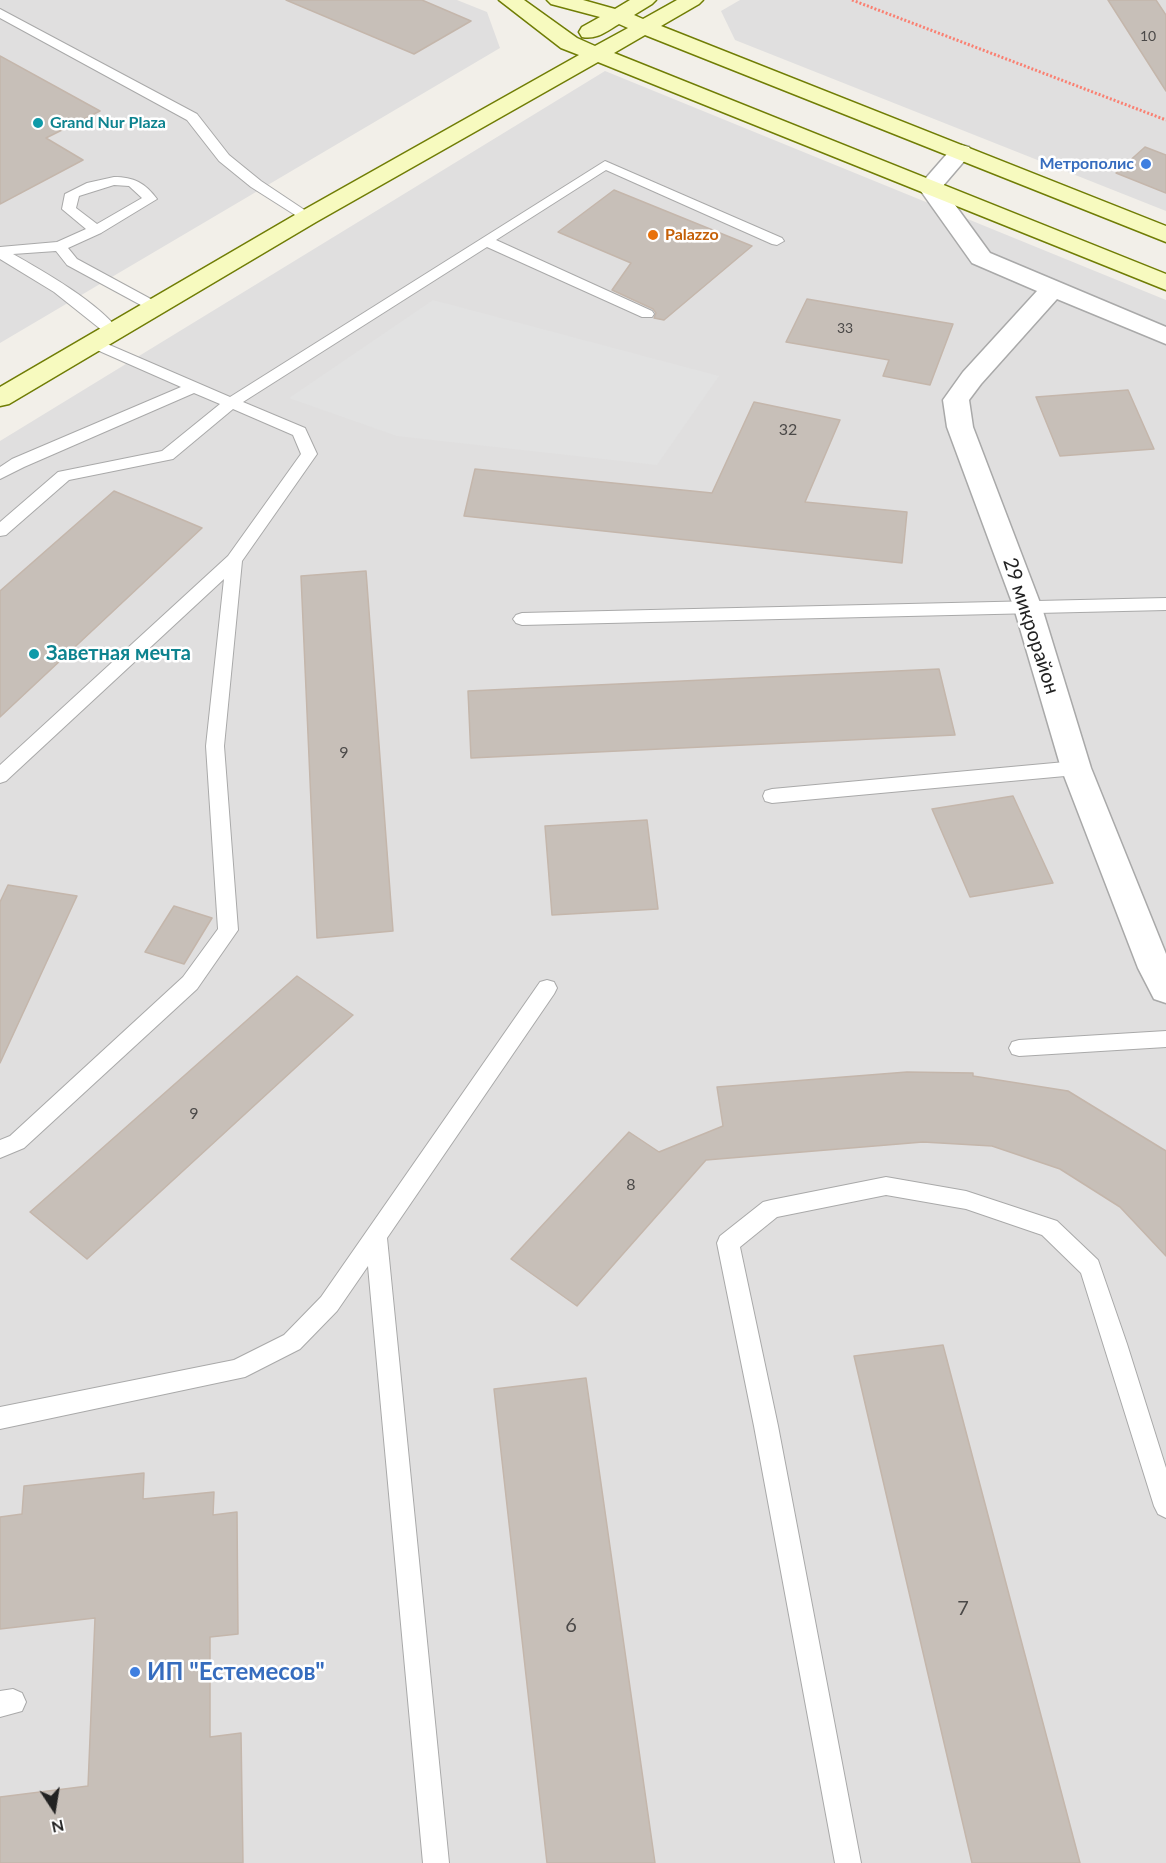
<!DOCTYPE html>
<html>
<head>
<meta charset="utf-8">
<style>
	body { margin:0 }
	#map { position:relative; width:1166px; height:1863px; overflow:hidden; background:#f2efe9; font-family:Lato,sans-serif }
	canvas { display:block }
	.north { position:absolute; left:24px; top:1779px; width:60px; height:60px; -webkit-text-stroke:4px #fff; paint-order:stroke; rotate:168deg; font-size:16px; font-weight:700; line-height:24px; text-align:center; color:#222 }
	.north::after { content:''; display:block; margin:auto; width:21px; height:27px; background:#222; clip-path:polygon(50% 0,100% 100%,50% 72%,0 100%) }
</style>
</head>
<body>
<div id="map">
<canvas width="1166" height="1863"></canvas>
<div class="north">N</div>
</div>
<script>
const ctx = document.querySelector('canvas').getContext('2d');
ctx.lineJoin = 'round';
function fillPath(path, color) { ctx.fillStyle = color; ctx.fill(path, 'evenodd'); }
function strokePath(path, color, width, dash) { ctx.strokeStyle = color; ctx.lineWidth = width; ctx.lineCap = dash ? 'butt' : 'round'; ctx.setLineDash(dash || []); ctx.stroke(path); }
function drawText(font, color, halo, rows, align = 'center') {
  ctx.font = font + ' Lato,sans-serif'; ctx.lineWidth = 5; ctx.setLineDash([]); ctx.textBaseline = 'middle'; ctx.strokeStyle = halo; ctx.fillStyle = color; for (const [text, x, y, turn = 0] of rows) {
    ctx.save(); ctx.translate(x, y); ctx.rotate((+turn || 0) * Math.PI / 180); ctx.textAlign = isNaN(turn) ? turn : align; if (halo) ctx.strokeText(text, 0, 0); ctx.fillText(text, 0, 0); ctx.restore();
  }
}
const residential = new Path2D(`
	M0,0H457L487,12L500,48L0,343Z
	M740,0H1166V211L735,40L721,11Z
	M605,71L1166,300V1863H0V441Z`);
const parking = new Path2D(`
	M433,300L719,376L657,465L397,436L289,398Z`);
const building = new Path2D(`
	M286,0H422L471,21L414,54Z
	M1108,0H1156L1166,15V91Z
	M0,56L100,111L46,138L83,160L0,204Z
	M1145,147L1166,155V193L1116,173Z
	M614,190L752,246L664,320L654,318L656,313L653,309L612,290L631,263L558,232Z
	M807,299L953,324L930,385L883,376L889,360L786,342Z
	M1128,390L1154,449L1060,456L1036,397Z
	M754,402L840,420L805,502L907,512L902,563L464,516L475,469L712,493Z
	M114,491L202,528L0,717V591Z
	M366,571L393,931L317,938L301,576Z
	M939,669L955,735L471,758L468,691Z
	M1013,796L1053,883L970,897L932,809Z
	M647,820L658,909L552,915L545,826Z
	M8,885L77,896L0,1063V902Z
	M174,906L212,918L184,964L145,952Z
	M297,976L353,1015L87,1259L30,1212Z
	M907,1072L973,1073V1076L1068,1091L1166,1151V1256L1120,1207L1060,1169L992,1146L923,1142L706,1160L577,1306L511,1259L629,1132L659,1152L723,1126L717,1087Z
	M943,1345L1080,1863H972L854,1356Z
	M586,1378L655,1863H547L494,1389Z
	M144,1473L143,1499L214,1492L213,1515L237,1512L238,1634L210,1637V1737L241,1733L243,1863H0V1797L88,1786L95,1618L0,1629V1517L22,1514L24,1486Z`);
const path = new Path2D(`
	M852,0L1166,120`);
const lane = new Path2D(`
	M0,9L197,114L229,155L261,181L315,217L313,220H303L251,187L219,161L187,120L0,18Z
	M605,161L782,238L784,241L777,245L772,244L606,170L496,240L652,311L654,314L652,317H642L487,247L243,402L305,428L317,454L242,561L224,746L238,930L197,989L24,1148L0,1158V1140L10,1136L183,977L218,929L206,746L224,579L6,781L0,783V765L228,556L301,454L293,435L233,409L173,459L69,480L6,535L0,536V522L58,472L162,451L220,404L194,393L24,467L0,479V467L12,459L181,387L88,346L85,343L88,340H98L230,397Z
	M114,177C134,177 145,183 157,199L101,233L68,248L77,259L160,304L162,307L160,310H150L67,265L56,251L13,254C45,272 99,303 120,332L113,337L108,335L54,292L0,259V247L57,242L86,229L62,209L65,194L87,183ZM114,185L129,186L142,198L97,224L76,208L79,196Z
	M1166,598V610L522,625L516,623L513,619L516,615L522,613Z
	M1076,761L1082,763L1085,768L1082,773L1076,775L772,803L765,801L763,796L765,791L772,789Z
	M547,980L554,982L557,988L554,994L387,1238L449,1863H423L368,1266L337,1311L300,1349L245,1377L0,1429V1407L234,1360L284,1335L321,1297L540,982Z
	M1166,1031V1047L1019,1056L1012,1054L1009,1048L1012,1042L1019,1040Z
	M886,1177L966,1191L1057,1221L1098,1260L1127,1344L1166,1468V1518L1158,1514L1154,1506L1081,1273L1042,1235L966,1209L886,1195L777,1217L740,1247L778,1426L861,1863H835L754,1426L717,1243L720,1236L763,1202L771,1200Z
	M13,1689L22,1693L26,1702L22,1711L0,1717V1691Z`);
const street = new Path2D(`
	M961,145L969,147L972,152L942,187L990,253L1166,327V344L1057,299L981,384L969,400L973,427L1042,608L1091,768L1166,954V1003L1154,999L1138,968L1061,768L1014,608L947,427L943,400L963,372L1037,291L972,263L918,187L953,147Z`);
const secondary = new Path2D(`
	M499,0H524L577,38L595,46L628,28L619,24C607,31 597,40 582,37L579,32L582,27L600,17L551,4L547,0H583L615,9L630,0H656L652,4L634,15L643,19L677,0H703L699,4L661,26L1166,226V242L645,35L614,53L1166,274V290L598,62L316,222L9,404L0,406V387L300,212L579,55L561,48Z`);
const markers = [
	[38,123,6,"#0f9aa8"],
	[1146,164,6,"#3f7fe0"],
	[653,235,6,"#e8710a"],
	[34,654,6,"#0f9aa8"],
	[135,1672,6,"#3f7fe0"]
];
const farNumbernames = [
	["10",1148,36],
	["33",845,328]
];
const farCulturenames = [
	["Grand Nur Plaza",50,123]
];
const farShopnames = [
	["Метрополис",1134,164]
];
const farFoodnames = [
	["Palazzo",665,235]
];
const numberNames = [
	["32",788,430],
	["9",344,753],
	["9",194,1114],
	["8",631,1185]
];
const streetNames = [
	["29 микрорайон",1031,626,72]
];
const cultureNames = [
	["Заветная мечта",46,654]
];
const nearNumbernames = [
	["7",963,1609],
	["6",571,1626]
];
const nearShopnames = [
	["ИП \"Естемесов\"",147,1672]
];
fillPath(residential, '#e0dfdf');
fillPath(parking, '#e2e2e2');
fillPath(building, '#c7bfb8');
strokePath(building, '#c4b6ab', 1.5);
strokePath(lane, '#a9a9a9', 2);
strokePath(street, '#a9a9a9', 3);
strokePath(secondary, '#707d05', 3);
strokePath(path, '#fa8072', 3, [2, 2]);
fillPath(lane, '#fff');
fillPath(street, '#fff');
fillPath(secondary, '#f7fabf');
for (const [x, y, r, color] of markers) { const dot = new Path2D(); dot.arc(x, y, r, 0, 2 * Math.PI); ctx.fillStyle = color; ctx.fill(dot); strokePath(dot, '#fff', 2); }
drawText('14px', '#4b4948', null, farNumbernames);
drawText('bold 16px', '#0d838f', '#fff', farCulturenames, 'left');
drawText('bold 16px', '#366cbe', '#fff', farShopnames, 'right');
drawText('bold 16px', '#c56008', '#fff', farFoodnames, 'left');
drawText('16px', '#4b4948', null, numberNames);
drawText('20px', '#222', '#fff', streetNames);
drawText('bold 20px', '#0d838f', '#fff', cultureNames, 'left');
drawText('20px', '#4b4948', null, nearNumbernames);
drawText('bold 24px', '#366cbe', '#fff', nearShopnames, 'left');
</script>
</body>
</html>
